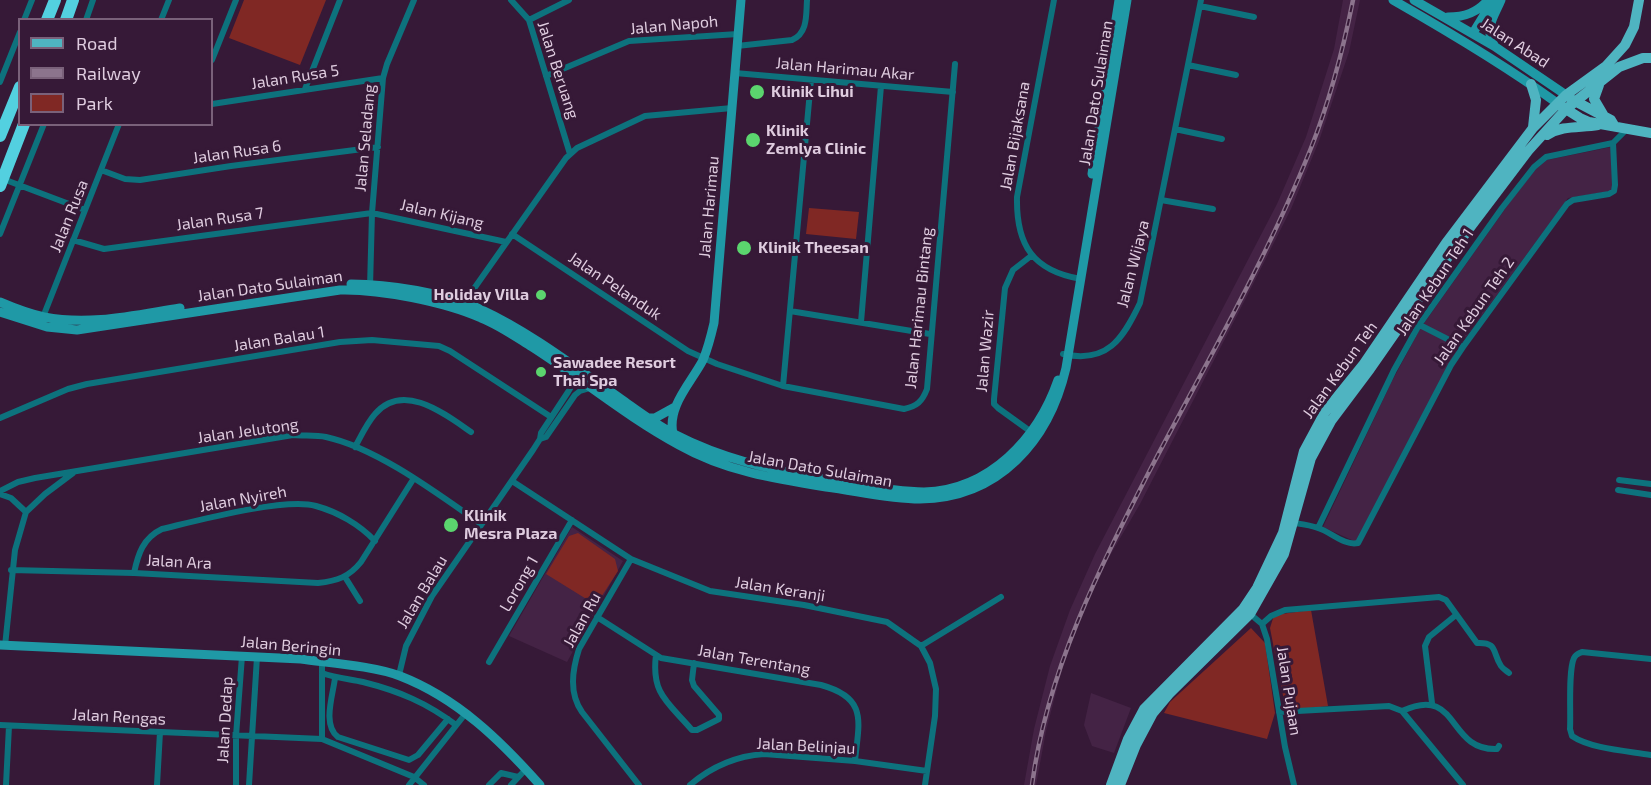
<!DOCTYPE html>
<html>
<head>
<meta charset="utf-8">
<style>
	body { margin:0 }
	#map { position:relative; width:1651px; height:785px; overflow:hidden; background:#361937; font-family:"Exo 2",sans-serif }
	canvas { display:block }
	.legend { position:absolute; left:18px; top:18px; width:195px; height:108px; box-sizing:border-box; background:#361937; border:2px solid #7a617a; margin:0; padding:8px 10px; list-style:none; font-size:18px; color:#dfccdf }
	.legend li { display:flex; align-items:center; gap:12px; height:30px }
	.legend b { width:30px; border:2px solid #7a617a }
</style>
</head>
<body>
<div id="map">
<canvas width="1651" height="785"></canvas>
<ul class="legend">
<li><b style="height:8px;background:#4fb4c1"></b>Road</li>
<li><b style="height:8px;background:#8c748d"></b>Railway</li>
<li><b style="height:16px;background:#802824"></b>Park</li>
</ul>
</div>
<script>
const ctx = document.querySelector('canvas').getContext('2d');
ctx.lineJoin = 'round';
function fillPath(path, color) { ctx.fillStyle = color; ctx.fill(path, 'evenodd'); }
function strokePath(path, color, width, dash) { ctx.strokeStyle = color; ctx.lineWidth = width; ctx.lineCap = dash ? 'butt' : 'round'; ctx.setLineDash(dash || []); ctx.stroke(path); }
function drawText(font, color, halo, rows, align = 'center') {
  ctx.font = font + ' "Exo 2",sans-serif'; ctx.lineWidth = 6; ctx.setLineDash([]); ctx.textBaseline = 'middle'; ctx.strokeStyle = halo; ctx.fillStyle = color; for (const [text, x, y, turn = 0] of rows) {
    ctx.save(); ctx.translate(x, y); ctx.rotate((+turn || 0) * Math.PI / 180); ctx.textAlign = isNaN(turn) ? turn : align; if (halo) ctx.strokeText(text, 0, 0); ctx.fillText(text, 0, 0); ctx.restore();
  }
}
const built = new Path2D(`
	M1343,0H1360L1349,52L1319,141L1291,209L1246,298L1140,504L1108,559L1082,614L1062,669L1046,731L1036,785H1024L1034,729L1050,666L1070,610L1095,554L1277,204L1306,137L1334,49Z
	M1611,147L1613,185L1611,191L1568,198L1458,348L1357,541H1354L1323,527L1391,383L1420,329L1515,195L1536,169L1547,160Z
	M572,527L623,561L567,662L509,636Z
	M1091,693L1131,708L1114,753L1092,746L1084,725Z`);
const green = new Path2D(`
	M244,0H326L300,65L229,38Z
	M809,208L859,212L856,239L806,234Z
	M578,533L615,559L618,571L596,605L546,574L569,536Z
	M1311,610L1328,706L1286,711L1270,628L1274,615Z
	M1251,628L1265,643L1275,713L1267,739L1164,713L1170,702Z`);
const street = new Path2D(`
	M511,0L529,20L570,154
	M1054,0L1017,197C1016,245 1033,271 1081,279
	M1200,6L1254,17
	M24,20L32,0
	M86,20L93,0
	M161,20L169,0
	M529,20L569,0
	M737,46L792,40C808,33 806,15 807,0
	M212,60L236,0
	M1188,65L1236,75
	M735,73L953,92
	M546,76L629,41L738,34
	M0,82L20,32
	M305,89L340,0
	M212,104L383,78
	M1175,129L1222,139
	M101,170L125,179L140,180L231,166L378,147
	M3,179L85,210
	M1161,200L1213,209
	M0,234L44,124
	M512,234L688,351L717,364L783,386L904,409C917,406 922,402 927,389L955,64
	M73,240L104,249L372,213L506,242
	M1031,256L1013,270L1005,288L994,399V404L998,408L1034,434
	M370,287L372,213L383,78L387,64L414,0
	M466,306L473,290L566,158L577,148L645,116L732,108
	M790,311L930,334
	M43,317L119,124
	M1404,317L1463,347
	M861,322L881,86
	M1063,354C1107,364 1123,339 1140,303L1201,0
	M783,386L811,80
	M0,418L68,389L87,384L340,342L372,340L439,346L450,351L551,417
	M540,439L546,437L575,395L580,391L590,388
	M355,447C361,436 367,423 375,414C403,381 445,414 471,432
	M1619,480L1651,484
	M512,481L631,559L710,591L804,605L887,622L921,646L930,663L936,689L935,716L925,785
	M1618,490L1651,495
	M0,491L18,482L35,478L293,435C304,436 316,435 326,437C377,448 438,494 481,524
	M0,494L11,498L26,512
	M1294,523C1301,524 1310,525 1318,528C1331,532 1344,546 1358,543L1451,365L1463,347L1567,204L1573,200L1609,194L1614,191L1615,185L1613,143L1628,128
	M1318,528L1394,370L1419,325L1502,208L1534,167L1546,157L1613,143
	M631,559L579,649C572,671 569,693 582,712L639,785
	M11,570L134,573L318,583C337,581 349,577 361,562L414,478
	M134,573C138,554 143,538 162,529C196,521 285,497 316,506C338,512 360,525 375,541
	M345,577L360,601
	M1249,613L1262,624L1267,639L1285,747L1294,785
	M597,617L661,658L821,685C868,698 859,721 855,761
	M1262,624L1271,616L1285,610L1439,597L1446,600L1477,643C1498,642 1492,652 1501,666C1503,669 1507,671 1509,673
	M5,646L15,550L26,512L45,494L73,473
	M921,646L1001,597
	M656,655C651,694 668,702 692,730H697L719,719V715L694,686L692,680L694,663
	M1651,659L1582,652C1578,654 1576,654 1574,658C1568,671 1571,713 1570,729L1572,736C1591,749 1628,751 1651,755
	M322,662V739L414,777L424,785
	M489,662L572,520
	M322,673C336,678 349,679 363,682C399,691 427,703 456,725
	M399,675L406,646L432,596L533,450L540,439L541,433L568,392L571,387V372
	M335,678C333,695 322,725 338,737L409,760L418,755L448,719
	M1432,703L1425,646L1429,637L1456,615
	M1402,711C1460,684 1446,751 1497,749L1499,746
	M1279,712L1389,706L1402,711L1463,785
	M0,725L322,739
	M6,785L9,726
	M157,785L160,732
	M236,785V736L242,656
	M249,785L257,657
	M409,785L466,713
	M489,785L501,773L518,777
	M511,785L526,769
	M690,785C711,767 736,756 764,754L855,761L927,771`);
const secondary = new Path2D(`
	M1393,0C1449,32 1505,65 1557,103
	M1414,0L1494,46L1566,95
	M1448,17C1464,17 1477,13 1488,0
	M1473,33L1492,2
	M1494,45C1484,28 1494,17 1501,0
	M1092,174L1119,0
	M351,284C388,284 446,293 480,309C530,332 575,367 621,399C638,411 655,424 674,434C722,459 772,470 825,479C858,484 891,492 924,492C990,490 1038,438 1058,380
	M0,302C14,308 30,314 44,317C90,326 135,315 180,308
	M0,312L47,327L77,330L340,290C380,289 445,302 481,318C499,325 516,337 532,347C582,379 627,417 679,445C725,471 775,479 826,487C857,491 889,499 920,499C999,498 1049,441 1066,368L1127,0
	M647,418H655L675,407
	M673,434C667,406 691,383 703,360C708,348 711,336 714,323L741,0
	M0,645L301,659C330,663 374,666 400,676C457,698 500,740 540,785`);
const primary = new Path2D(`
	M1531,84L1536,100L1533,127
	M1599,85L1594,99L1604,116
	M1571,99L1611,120L1614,125
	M1561,106L1580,118L1589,122L1651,133
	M1547,135C1562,125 1580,128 1598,125
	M1111,785L1128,739L1144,709L1243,609L1257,588L1283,533L1304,451L1325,412L1363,365L1446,243L1533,128L1566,95L1606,66L1625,45L1634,27L1639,0
	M1120,785L1136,745L1153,713L1169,694L1250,614L1284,554L1311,458L1331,421L1370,369L1453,250L1528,151L1566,109L1619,67L1643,58H1651`);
const highway = new Path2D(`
	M47,20L55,0
	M66,20L73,0
	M0,136L20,87
	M0,186L24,124`);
const rail = new Path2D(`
	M1032,785C1047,671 1099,569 1151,468C1206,363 1267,259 1311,148C1330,100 1343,50 1353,0`);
const markers = [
	[757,92,8,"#5bd56e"],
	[753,140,8,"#5bd56e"],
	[744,248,8,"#5bd56e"],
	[541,295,6,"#5bd56e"],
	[541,372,6,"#5bd56e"],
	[451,525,8,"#5bd56e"]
];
const streetNames = [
	["Jalan Napoh",674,25,-5],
	["Jalan Abad",1515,43,33],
	["Jalan Harimau Akar",845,69,5],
	["Jalan Beruang",558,70,72],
	["Jalan Rusa 5",295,77,-9],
	["Jalan Dato Sulaiman",1096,93,-81],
	["Jalan Bijaksana",1015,136,-80],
	["Jalan Seladang",365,138,-85],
	["Jalan Rusa 6",237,152,-8],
	["Jalan Harimau",709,207,-85],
	["Jalan Kijang",442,214,13],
	["Jalan Rusa",69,216,-68],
	["Jalan Rusa 7",220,219,-8],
	["Jalan Wijaya",1133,264,-76],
	["Jalan Kebun Teh 1",1435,282,-56],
	["Jalan Dato Sulaiman",270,286,-8],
	["Jalan Pelanduk",615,286,34],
	["Jalan Harimau Bintang",919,308,-84],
	["Jalan Kebun Teh 2",1474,311,-55],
	["Jalan Balau 1",279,339,-9],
	["Jalan Wazir",985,351,-85],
	["Jalan Kebun Teh",1340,370,-54],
	["Jalan Jelutong",248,431,-8],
	["Jalan Dato Sulaiman",820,469,10],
	["Jalan Nyireh",243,499,-10],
	["Jalan Ara",179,562,3],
	["Lorong 1",519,584,-60],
	["Jalan Keranji",780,589,9],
	["Jalan Balau",422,592,-59],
	["Jalan Ru",582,620,-61],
	["Jalan Beringin",291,646,5],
	["Jalan Terentang",754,660,10],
	["Jalan Pujaan",1289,691,81],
	["Jalan Rengas",119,717,3],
	["Jalan Dedap",225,720,-87],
	["Jalan Belinjau",806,746,3]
];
const poiNames = [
	["Klinik Lihui",771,92],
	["Klinik",766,131],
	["Zemlya Clinic",766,149],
	["Klinik Theesan",758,248],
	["Holiday Villa",529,295,"right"],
	["Sawadee Resort",553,363],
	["Thai Spa",553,381],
	["Klinik",464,516],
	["Mesra Plaza",464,534]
];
fillPath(built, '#442345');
fillPath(green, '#802824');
strokePath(street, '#0d727d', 6);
strokePath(secondary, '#1f99a6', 9);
strokePath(primary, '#4fb4c1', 10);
strokePath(highway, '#53d0e0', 12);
strokePath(rail, '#8c748d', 4.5);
strokePath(rail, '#361937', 2, [7]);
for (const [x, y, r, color] of markers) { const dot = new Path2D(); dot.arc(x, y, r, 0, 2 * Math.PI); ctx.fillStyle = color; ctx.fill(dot); strokePath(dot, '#361937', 2); }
drawText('16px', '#dfccdf', '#361937', streetNames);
drawText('bold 16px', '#dfccdf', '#361937', poiNames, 'left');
</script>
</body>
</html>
